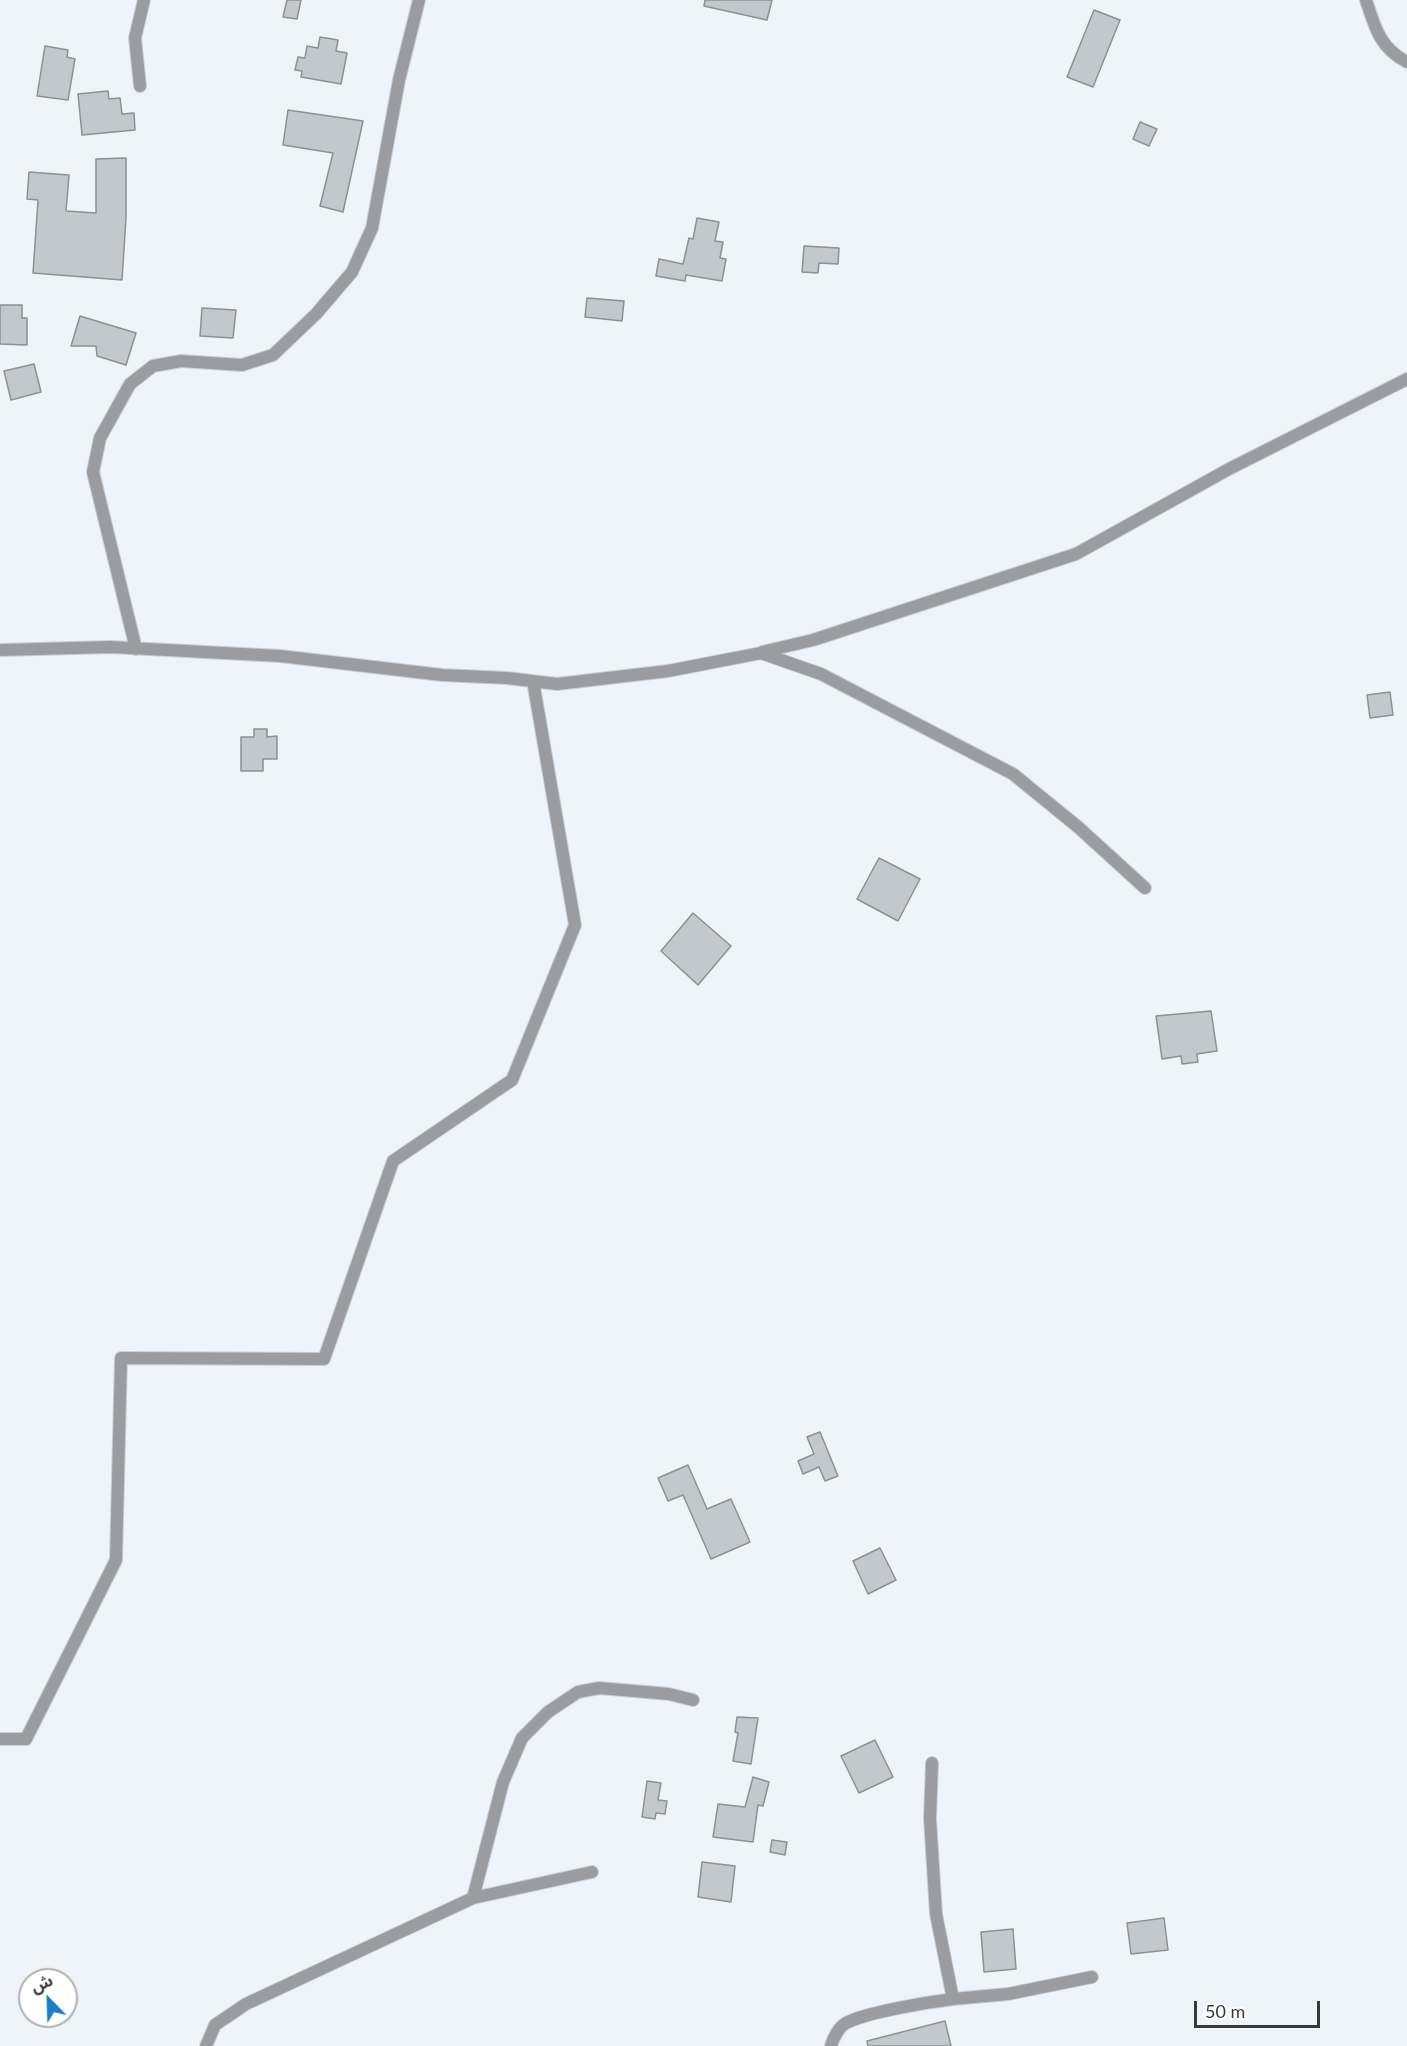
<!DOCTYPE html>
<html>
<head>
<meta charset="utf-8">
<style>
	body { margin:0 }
	#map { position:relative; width:1407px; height:2046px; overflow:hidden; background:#eff4fb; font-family:Lato,"Noto Sans Arabic",sans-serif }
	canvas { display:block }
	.north { position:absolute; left:18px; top:1968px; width:60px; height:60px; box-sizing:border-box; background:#fff; border:2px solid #afb0b1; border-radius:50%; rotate:337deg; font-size:16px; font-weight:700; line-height:24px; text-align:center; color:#37393b }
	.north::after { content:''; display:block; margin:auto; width:21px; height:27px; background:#1c7dc9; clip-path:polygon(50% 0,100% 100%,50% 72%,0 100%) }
	.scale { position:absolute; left:1194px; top:2001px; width:126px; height:27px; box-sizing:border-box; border:3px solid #37393b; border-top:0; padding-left:8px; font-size:18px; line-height:21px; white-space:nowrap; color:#37393b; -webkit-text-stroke:4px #fff; paint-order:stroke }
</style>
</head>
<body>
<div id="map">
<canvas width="1407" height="2046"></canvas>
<div class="north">ش</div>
<div class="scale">50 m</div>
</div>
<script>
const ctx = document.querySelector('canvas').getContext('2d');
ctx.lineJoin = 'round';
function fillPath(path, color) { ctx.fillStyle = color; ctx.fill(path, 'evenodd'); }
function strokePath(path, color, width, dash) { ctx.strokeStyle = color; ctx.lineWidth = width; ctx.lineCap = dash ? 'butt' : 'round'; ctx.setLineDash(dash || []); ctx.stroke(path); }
const building = new Path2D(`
	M287,0H301L297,19L283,17Z
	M705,0H772L767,20L704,6Z
	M1094,10L1120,20L1093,87L1067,77Z
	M320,37L338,40L336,51L347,53L341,84L301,77L302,71L295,70L298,57L305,58L307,46L318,48Z
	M45,46L68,50L67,57L75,59L68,100L37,96Z
	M108,91L109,99L120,98L122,114L134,113L135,130L82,135L78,94Z
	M288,110L363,121L343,212L320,206L333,153L283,145Z
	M1140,122L1157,129L1149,146L1133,139Z
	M126,158V218L122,280L33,273L38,200L27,199L29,172L69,175L66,211L96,213V159Z
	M697,218L719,222L715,241L723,242L720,258L726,259L722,281L686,275L685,281L656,276L659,259L683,264L689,238L693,239Z
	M804,246L839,248L838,264L819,263L818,273L802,272Z
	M587,298L624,301L622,321L585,317Z
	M0,305H22V318H27V345L0,344Z
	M202,308L236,310L233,338L200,336Z
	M80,316L136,333L126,365L97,356L96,346H71Z
	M34,364L41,392L11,400L4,371Z
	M1390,692L1393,715L1370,718L1367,695Z
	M254,729H267V737L277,736V759H263V771H241V737H254Z
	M879,858L920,879L898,921L857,899Z
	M693,913L731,946L698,985L661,951Z
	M1211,1011L1217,1051L1197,1054L1198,1062L1182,1064L1181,1056L1162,1059L1156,1016Z
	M820,1432L838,1476L825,1481L819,1467L803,1474L798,1461L814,1454L807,1437Z
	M688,1465L707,1509L731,1499L750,1542L711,1559L683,1495L668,1501L658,1478Z
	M880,1548L896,1580L868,1594L853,1561Z
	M737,1717L758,1718L751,1764L733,1761L738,1733L735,1732Z
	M875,1740L893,1777L859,1793L841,1756Z
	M753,1777L769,1782L763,1806L758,1805L753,1842L713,1837L718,1804L745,1807Z
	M647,1781L661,1783L658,1800L667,1801L665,1814L656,1813L655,1819L642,1817Z
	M772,1840L787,1842L785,1855L770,1852Z
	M702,1862L735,1866L731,1902L698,1897Z
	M1164,1918L1168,1950L1131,1954L1127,1923Z
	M1013,1929L1016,1969L984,1972L981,1932Z
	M945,2021L951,2046H868L867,2041Z`);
const minor = new Path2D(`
	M1366,0C1375,28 1380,48 1407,62
	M140,86L135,38L144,0
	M136,649L93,472L100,438L130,384L153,366L181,361L242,365L273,355L316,314L352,272L372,228L399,80L419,0
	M0,650L111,647L280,656L442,675L507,678L557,684L668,671L761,653L821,674L1013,774L1078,827L1145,888
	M762,652L813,640L1076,554L1229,469L1407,379
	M0,1739H26L116,1560L121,1358L324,1359L393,1161L512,1080L575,925L533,681
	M473,1898L503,1782L522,1738L548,1712L578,1692L599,1688L669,1694L693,1700
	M953,1999L1008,1994L1092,1977
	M206,2046L215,2025L246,2004L473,1898L592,1872
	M831,2046C833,2038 839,2027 846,2023C867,2012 929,2002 953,1999L936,1914L930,1819L932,1763`);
fillPath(building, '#c3c8ce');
strokePath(building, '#8c9097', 1.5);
strokePath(minor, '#cacfd5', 14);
strokePath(minor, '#9b9c9f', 12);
</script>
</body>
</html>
